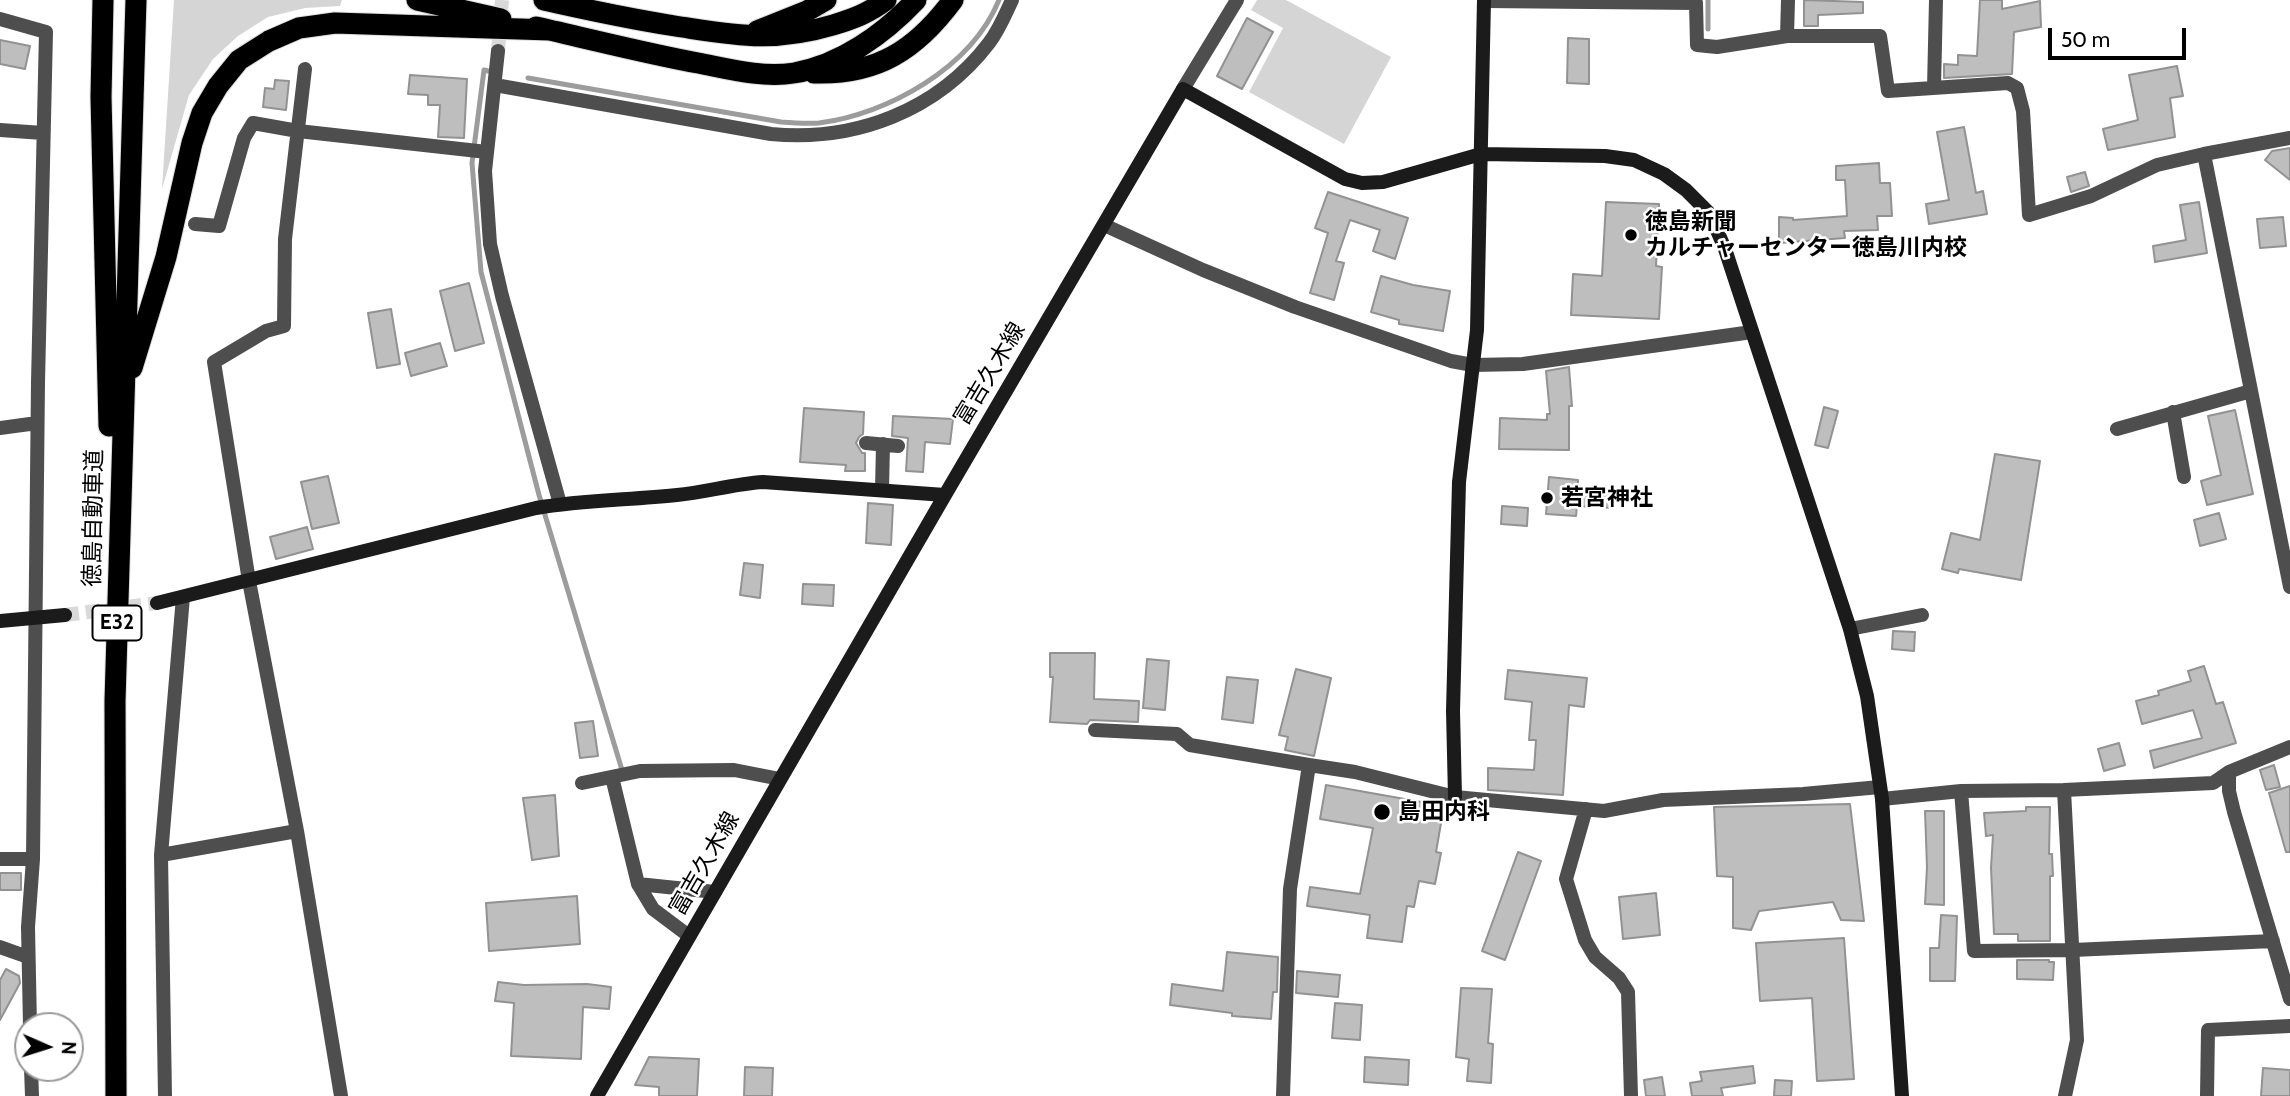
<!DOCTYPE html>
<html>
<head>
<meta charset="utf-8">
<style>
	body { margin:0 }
	#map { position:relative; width:2290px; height:1096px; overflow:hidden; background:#fff; font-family:Cabin,sans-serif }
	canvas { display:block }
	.north { position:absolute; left:14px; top:1012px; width:70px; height:70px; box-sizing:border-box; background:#fff; border:2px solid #999; border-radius:50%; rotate:93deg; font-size:19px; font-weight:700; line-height:28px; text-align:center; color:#000 }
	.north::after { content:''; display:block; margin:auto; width:24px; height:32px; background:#000; clip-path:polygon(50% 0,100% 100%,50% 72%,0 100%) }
	.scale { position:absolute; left:2048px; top:28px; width:138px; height:32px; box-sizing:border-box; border:4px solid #000; border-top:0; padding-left:9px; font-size:21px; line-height:24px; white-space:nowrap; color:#000; -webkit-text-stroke:5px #fff; paint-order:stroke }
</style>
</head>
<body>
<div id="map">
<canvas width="2290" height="1096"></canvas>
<div class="north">N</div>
<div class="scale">50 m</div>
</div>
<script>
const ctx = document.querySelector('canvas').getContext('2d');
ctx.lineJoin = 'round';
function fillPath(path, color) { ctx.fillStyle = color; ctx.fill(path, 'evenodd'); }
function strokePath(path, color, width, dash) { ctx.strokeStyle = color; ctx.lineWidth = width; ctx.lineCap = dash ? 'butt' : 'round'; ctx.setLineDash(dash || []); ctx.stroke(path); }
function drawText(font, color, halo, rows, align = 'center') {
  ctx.font = font + ' Cabin,"Noto Sans JP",sans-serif'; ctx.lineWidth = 5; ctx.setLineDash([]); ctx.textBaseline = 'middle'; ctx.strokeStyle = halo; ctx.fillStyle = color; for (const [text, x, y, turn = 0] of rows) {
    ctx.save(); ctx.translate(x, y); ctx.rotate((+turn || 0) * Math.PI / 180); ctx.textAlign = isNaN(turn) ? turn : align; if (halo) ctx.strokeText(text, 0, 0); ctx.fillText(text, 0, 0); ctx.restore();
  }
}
const green = new Path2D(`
	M174,0H342L340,6L305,8L268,17L238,36L213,59L189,95L162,189Z
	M1257,0H1286L1391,57L1344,144L1249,92L1283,28L1251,10Z`);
const stream = new Path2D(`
	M1708,29V0
	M488,71L484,70L472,163L481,272L539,495L622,770
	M528,78L781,122C793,123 806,124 819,123C888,114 971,68 999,0`);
const building = new Path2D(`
	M1804,0L1863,2V13L1818,15V26H1804Z
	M1980,0H2002V9L2040,1L2041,27L2014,32L2012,74L1944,78V64L1958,65V55L1977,56Z
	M1247,18L1273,32L1242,89L1217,76Z
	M1568,38L1589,39V84L1567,83Z
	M0,40L30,46L25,69L0,64Z
	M2177,66L2183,96L2170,98L2175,137L2108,150L2103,129L2138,120L2129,75Z
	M410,75L467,79L464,138L438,137L440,105H428V95L408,94Z
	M275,80L289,81L286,110L263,107L265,88L274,89Z
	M1964,127L1976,193L1983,191L1987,214L1929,224L1926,204L1949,200L1937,132Z
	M2290,148V180L2265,160L2272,151Z
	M1879,163L1880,183H1890L1892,216H1877L1878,230L1844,231L1845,238L1779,243V217L1793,218V220L1847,216L1845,180H1836V166Z
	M2085,172L2089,186L2071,192L2067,177Z
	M1328,192L1408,218L1395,259L1373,251L1380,230L1350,220L1336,261L1344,263L1334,300L1310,293L1328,233L1315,228Z
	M1606,202L1659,204L1656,266L1662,267L1659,319L1571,315L1573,274L1602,276Z
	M2199,202L2207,253L2155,262L2153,246L2186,240L2180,205Z
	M2283,217L2286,246L2260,248L2257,219Z
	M1381,276L1413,285L1450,291L1443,331L1399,324V320L1371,312Z
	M469,283L484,343L455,351L440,291Z
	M391,309L400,364L377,368L368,313Z
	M440,343L447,366L411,376L405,353Z
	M1569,367L1572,406H1569V450L1499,449L1500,418L1547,420V414H1550L1546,371Z
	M1824,407L1838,411L1828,448L1815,445Z
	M804,408L864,412L863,434L859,437L856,443L862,453H865V471H845L846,465L800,462Z
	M2235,410L2253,494L2207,505L2201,481L2221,475L2208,416Z
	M893,416L953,419L950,444L925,442L923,472L906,471L908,438L892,436Z
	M1995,454L2040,461L2021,580L1959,569L1958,573L1942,569L1951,533L1980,540Z
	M328,476L339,523L312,529L301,482Z
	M1549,477L1578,480V489L1613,492L1612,508L1577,506L1576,516L1546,514Z
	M868,503L893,505L891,545L866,543Z
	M1502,506L1528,508L1527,526L1501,524Z
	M2219,513L2226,539L2200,546L2194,520Z
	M307,527L313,549L276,559L270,537Z
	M744,563L763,565L760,598L740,595Z
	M803,584L834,585L833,606L802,604Z
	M1893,631L1915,632L1914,651L1892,649Z
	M1050,653H1095L1094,699L1139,701L1138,722L1090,720L1087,724L1050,722L1053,677H1050Z
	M1147,659L1169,661L1165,710L1143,708Z
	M2204,666L2216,704L2223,702L2236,743L2154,768L2150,751L2202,738L2193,710L2142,724L2136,701L2159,695L2158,691L2191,681L2188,671Z
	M1296,669L1331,678L1314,756L1285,750L1288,737L1279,735Z
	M1508,670L1587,678L1584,707L1569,705L1563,795L1488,790V768L1534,770L1536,740H1529L1532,702L1505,699Z
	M1227,677L1258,680L1253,723L1222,719Z
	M593,721L598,756L580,758L575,723Z
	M2119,743L2125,765L2104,771L2098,749Z
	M2274,765L2280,787L2266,790L2260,770Z
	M1326,785L1444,806L1436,852L1441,853L1435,884L1419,881L1414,907L1407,906L1402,942L1367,938L1370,915L1307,906L1310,887L1360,894L1373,828L1320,819Z
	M2290,786V852H2286L2269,793Z
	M555,795L559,856L532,860L523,798Z
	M1850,804L1864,921L1841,920L1833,902L1759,911L1751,930L1733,928V877L1717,876L1714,807Z
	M2026,807H2050L2049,854H2052L2053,876H2050V941H2018V934H1994L1991,868L1993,835L1986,836L1984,813L2026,811Z
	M1925,811H1944V905L1925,904L1927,867Z
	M1518,852L1541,861L1505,960L1482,951Z
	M0,873H21V890H0Z
	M1656,893L1660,935L1623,939L1619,897Z
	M577,896L580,944L489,951L486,903Z
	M1941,915L1957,916L1955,981H1930V948H1939Z
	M1844,938L1854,1079L1817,1081L1812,998L1760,1001L1756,943Z
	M1227,952L1278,957L1277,992H1273L1271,1019L1232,1016V1013L1170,1005L1172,984L1223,991Z
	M2017,960H2049V962H2054L2053,980L2017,979Z
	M6,969L19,976L20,983L0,1020V980Z
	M1297,971L1340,975L1338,997L1296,993Z
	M498,982L524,985L587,984L611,987L609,1009L583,1007L581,1059L511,1056L514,1003L495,1001Z
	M1461,988L1492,989L1488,1043L1493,1044L1491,1083L1467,1081L1469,1059L1456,1057Z
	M1335,1003L1362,1005L1360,1040L1332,1038Z
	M649,1057L699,1059L697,1096H659V1087L635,1085Z
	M1365,1057L1409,1060L1408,1085L1364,1082Z
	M1753,1066L1755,1083L1721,1088L1723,1096H1692L1690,1083L1702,1081L1700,1072Z
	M745,1067L773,1068L772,1096H744Z
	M2263,1068L2290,1070V1096H2261Z
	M1662,1077L1665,1096H1646L1644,1080Z
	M1775,1080L1792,1081L1791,1096H1774Z`);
const streetTunnel = new Path2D(`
	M498,51L502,0
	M65,615L157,603`);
const street = new Path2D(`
	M1484,1L1696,3L1697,45L1717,47L1787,36H1880L1888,91L2008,83L2017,88L2023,111L2029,215L2091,196L2157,165L2204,154
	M0,19L46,32L38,382L33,859L28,927L30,1026
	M1787,36L1788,0
	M498,51L485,171L490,244L502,296L560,504
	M305,69L285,239L284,326L266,331L214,362L249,581L297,831L341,1096
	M495,85L771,134C855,142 937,111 989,43C999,30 1005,15 1012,0
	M1934,88L1936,0
	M1183,89L1237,0
	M0,130L43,133
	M2290,138L2204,154L2290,587
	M195,224L219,226L244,138L253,123L298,131L487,152
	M1104,225L1203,270L1295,307L1451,361L1473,365L1523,364L1752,332
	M2173,412L2184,477
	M0,428L37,423
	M2117,429L2251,391
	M866,443L898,446
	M882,490L883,444
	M1850,629L1922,615
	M1095,730L1177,734L1190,745L1309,765
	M2290,747L2229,772V791L2234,812L2290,999
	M612,777L638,884L715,892
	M582,783L640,771L734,770L780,779
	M2064,790L2077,1040L2065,1096
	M1961,791L1974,951L2073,950L2273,941
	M1882,799L1961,791L2064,790L2213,783L2229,772
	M1586,809L1566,879L1585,940L1595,957L1619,978L1628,992L1631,1096
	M161,855L297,831
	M0,859H33
	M638,884L653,909L689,936
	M0,947L28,957
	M31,1068L32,1096
	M165,1096L161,855L183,597
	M1283,1096L1290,889L1309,765L1355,772L1455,797L1604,811L1663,800L1803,794L1880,787
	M2207,1096L2208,1030L2290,1026`);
const secondary = new Path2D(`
	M157,603L536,508C582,500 630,500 677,495C706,492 734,484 763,482L945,495
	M0,621L65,615
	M1455,797L1453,711L1459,482L1477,330L1484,0
	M597,1096L945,495L1183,89L1345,179L1362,183L1383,182L1481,154L1605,156L1634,160L1664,174L1686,190L1710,214L1725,249L1850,629L1867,696L1882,799L1902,1096`);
const highway = new Path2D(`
	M103,0L101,97L109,426
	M417,0L501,19
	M544,0C588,10 631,19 675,26C736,35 772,43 833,25C853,19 869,13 886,0
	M536,27C590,39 644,53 698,63C729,69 762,78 794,73C841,65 884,34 916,0
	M757,31L807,11L826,0
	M814,73C877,75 916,50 953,0
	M132,368L166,257L192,143L202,113L218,86L239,60L269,41L299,28L335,23L550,30
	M116,1096L115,701L136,0`);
const markers = [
	[1631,235,7,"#000"],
	[1547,498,7,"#000"],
	[1382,812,9,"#000"]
];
const shields = [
	[117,623,49]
];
const shieldNames = [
	["E32",117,623]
];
const poiNames = [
	["徳島新聞",1645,222],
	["カルチャーセンター徳島川内校",1645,248],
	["若宮神社",1561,498],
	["島田内科",1398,812]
];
const streetNames = [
	["富吉久木線",990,374,-59],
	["徳島自動車道",94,518,-89],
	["富吉久木線",705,864,-60]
];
fillPath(green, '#d5d5d5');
strokePath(stream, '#9c9c9c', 5);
fillPath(building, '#bebebe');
strokePath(building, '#929292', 2);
strokePath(streetTunnel, '#d9d9d9', 14, [14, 7]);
strokePath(highway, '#dbdbdb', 23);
strokePath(street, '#4e4e4e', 14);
strokePath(secondary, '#1b1b1b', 14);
strokePath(highway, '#000', 21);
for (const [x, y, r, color] of markers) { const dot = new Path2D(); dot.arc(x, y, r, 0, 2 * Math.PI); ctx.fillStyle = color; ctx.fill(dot); strokePath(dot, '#fff', 2.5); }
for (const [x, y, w] of shields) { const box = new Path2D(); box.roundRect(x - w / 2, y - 17.5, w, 35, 5); ctx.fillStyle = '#fff'; ctx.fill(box); strokePath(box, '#000', 2); }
drawText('bold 21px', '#000', null, shieldNames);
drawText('bold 23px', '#000', '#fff', poiNames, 'left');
drawText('23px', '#000', '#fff', streetNames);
</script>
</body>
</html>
